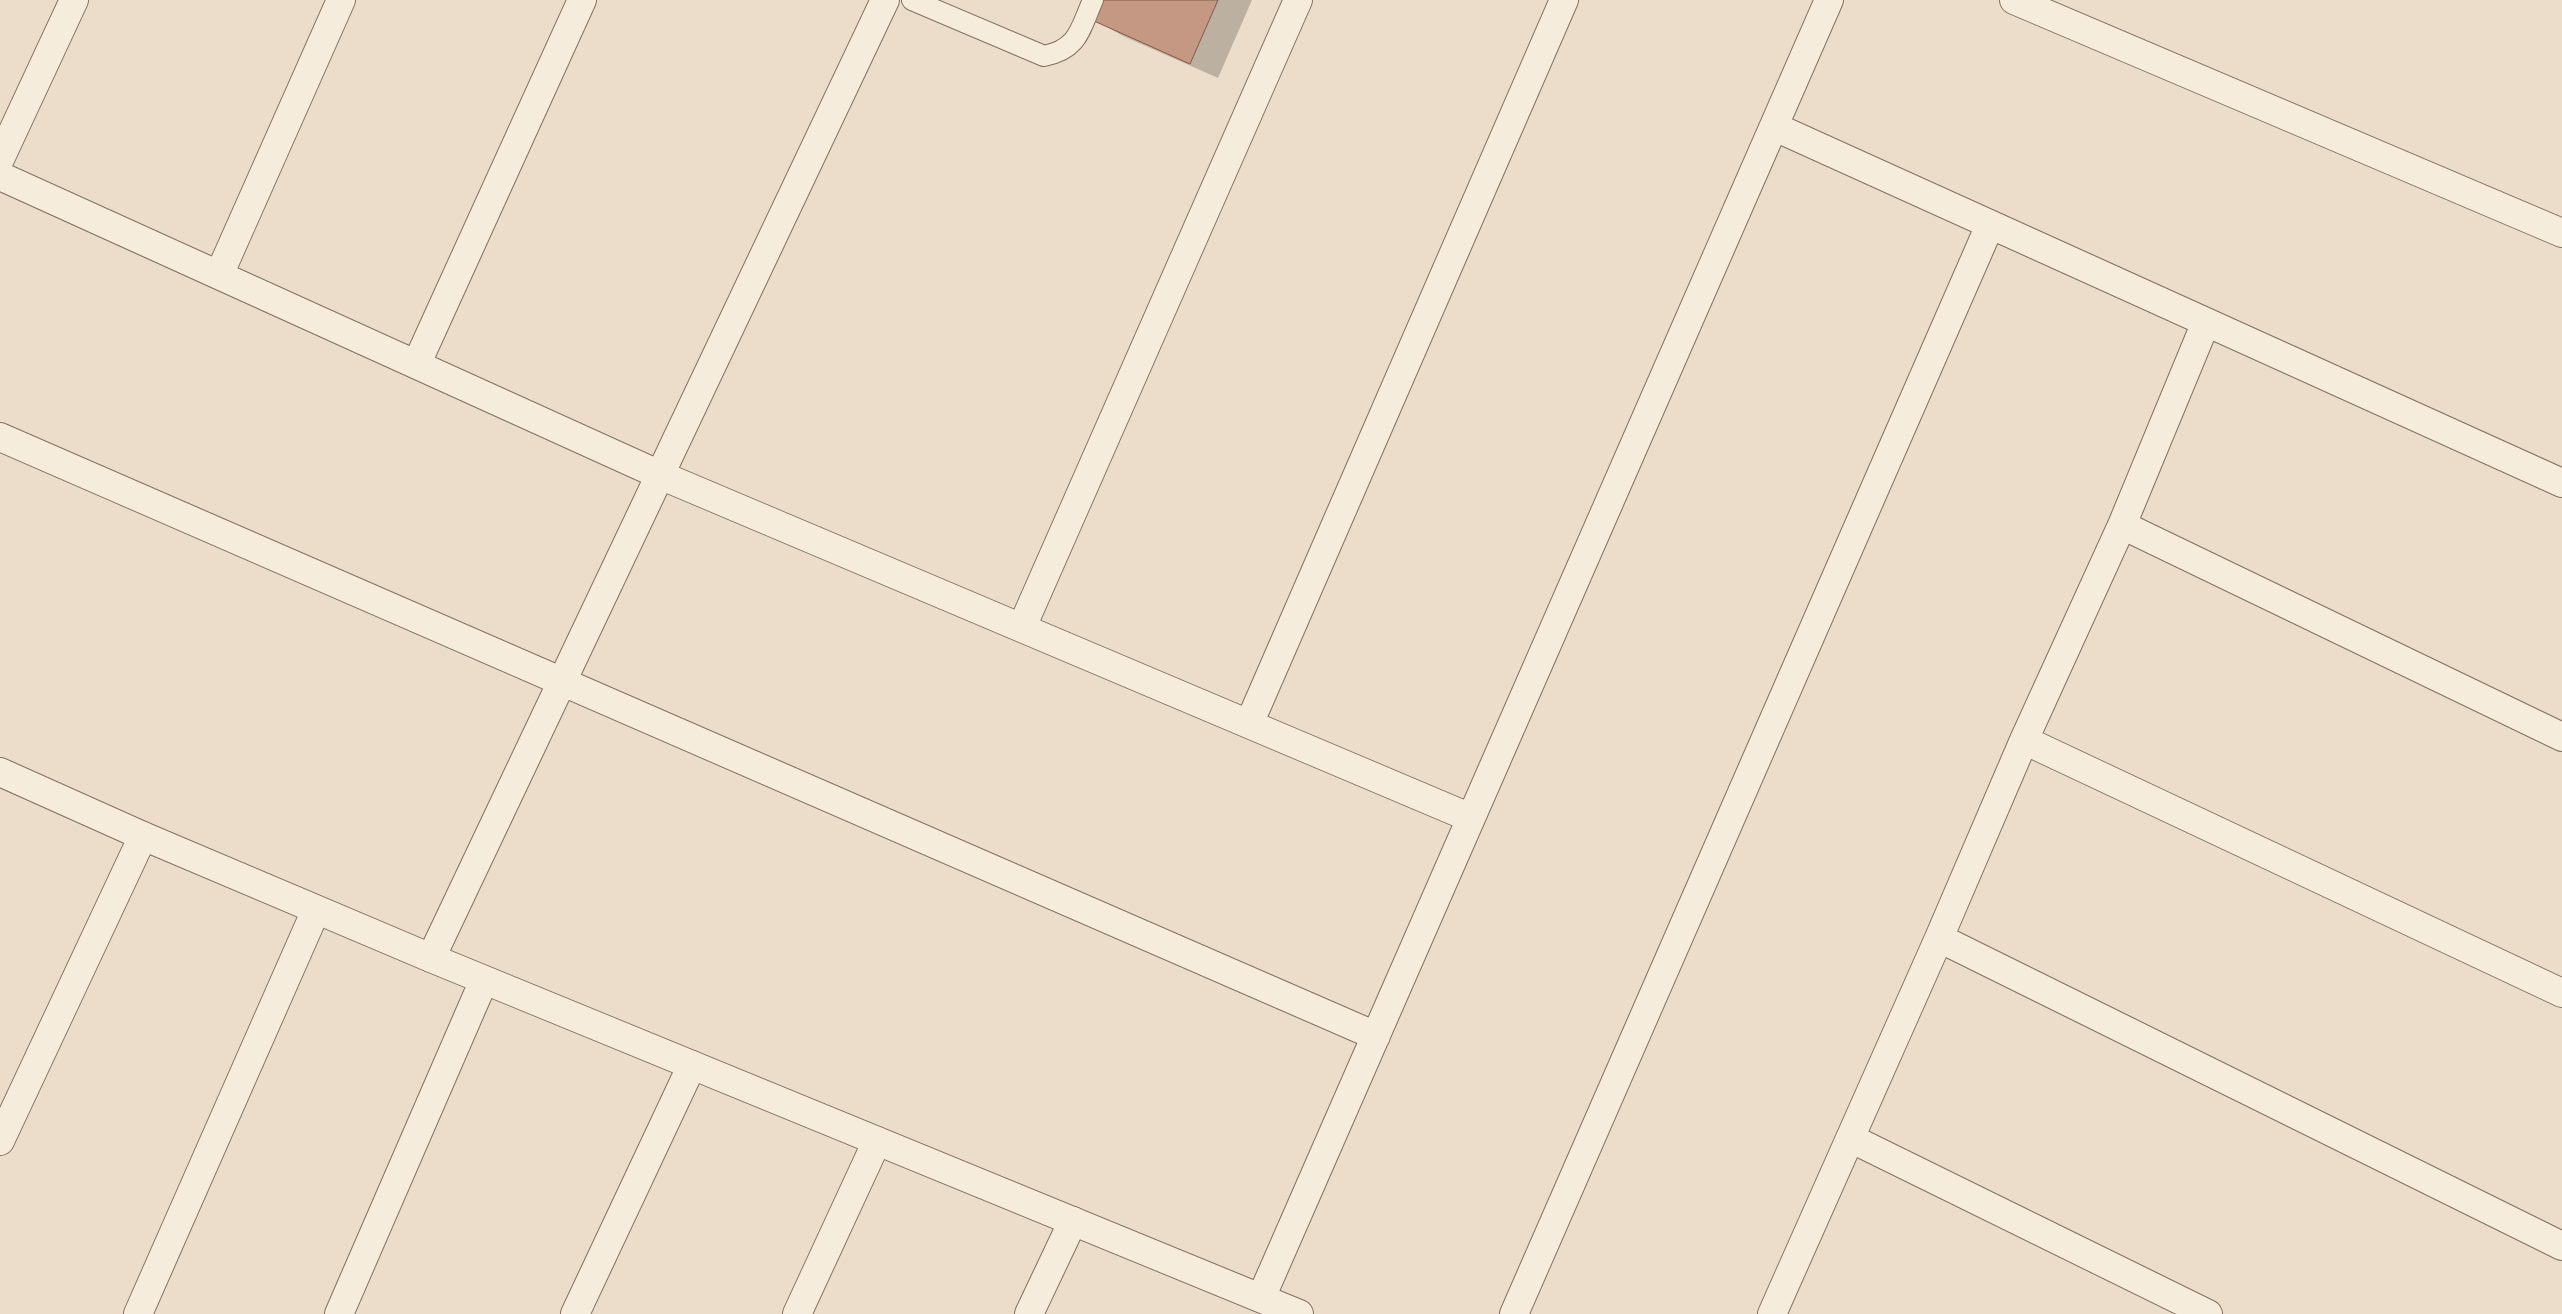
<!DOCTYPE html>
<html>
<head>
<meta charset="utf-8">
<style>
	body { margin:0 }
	canvas { display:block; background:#ebddc9 }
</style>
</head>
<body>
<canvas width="2562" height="1314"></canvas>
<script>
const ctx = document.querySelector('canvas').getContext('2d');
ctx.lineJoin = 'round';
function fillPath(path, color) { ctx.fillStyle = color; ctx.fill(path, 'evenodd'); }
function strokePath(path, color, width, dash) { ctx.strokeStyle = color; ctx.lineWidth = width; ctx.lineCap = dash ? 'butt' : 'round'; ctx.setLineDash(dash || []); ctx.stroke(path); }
const shadow = new Path2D(`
	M1104,0H1252L1218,78L1123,36L1095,20Z`);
const building = new Path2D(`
	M1103,0H1218L1190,64L1094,21Z`);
const service = new Path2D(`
	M912,0L1044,56C1079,49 1080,29 1093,0`);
const minor = new Path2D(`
	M2014,0L2562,233
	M1775,127L2562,483
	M0,159L74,0
	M0,176L660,475L1471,818
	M219,275L341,0
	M417,363L582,0
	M0,437L1376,1036
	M2122,525L2562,737
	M1022,627L1298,0
	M1249,724L1564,0
	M2024,740L2562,993
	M1939,938L2562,1246
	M431,958L885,0
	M1850,1138L2208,1314
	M0,1141L143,836
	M1261,1298L1829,0
	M138,1314L316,910
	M339,1314L484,980
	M575,1314L692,1065
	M797,1314L877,1141
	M1029,1314L1073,1221
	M1514,1314L1990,225
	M1772,1314L1939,938L2024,740L2122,525L2206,322`);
const tertiary = new Path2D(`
	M0,772L143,836L431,958L1299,1314`);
fillPath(shadow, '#0003');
fillPath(building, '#c59883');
strokePath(building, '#825948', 1);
strokePath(service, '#857060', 22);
strokePath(minor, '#857060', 30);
strokePath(tertiary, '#857060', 30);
strokePath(service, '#f6ecdc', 20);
strokePath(minor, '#f6ecdc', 28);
strokePath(tertiary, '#f6ecdc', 28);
</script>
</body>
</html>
